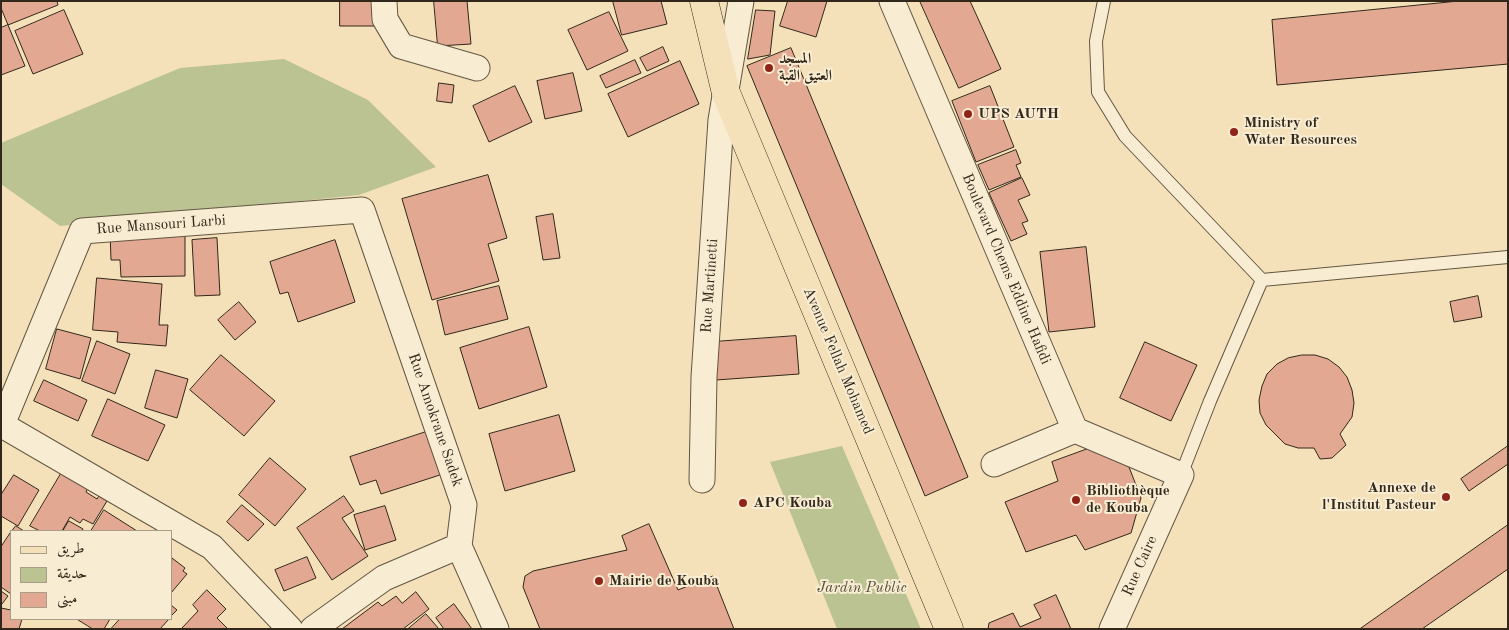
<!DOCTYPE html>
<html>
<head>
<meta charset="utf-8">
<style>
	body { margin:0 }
	#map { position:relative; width:1509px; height:630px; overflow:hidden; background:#f5e1b9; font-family:"Old Standard TT",Amiri,serif }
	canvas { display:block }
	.frame { position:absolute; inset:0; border:2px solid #31271a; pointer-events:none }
	.legend { position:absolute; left:10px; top:530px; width:162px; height:90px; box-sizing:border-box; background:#f8ecd2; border:1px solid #a89d88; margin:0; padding:6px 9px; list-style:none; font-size:15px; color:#31271a }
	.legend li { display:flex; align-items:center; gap:10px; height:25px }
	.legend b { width:25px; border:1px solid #a89d88 }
</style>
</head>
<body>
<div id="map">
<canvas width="1509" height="630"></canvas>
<div class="frame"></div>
<ul class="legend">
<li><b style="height:6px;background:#f5e1b9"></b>طريق</li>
<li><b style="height:14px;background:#bac391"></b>حديقة</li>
<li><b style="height:14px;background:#e3a892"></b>مبنى</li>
</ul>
</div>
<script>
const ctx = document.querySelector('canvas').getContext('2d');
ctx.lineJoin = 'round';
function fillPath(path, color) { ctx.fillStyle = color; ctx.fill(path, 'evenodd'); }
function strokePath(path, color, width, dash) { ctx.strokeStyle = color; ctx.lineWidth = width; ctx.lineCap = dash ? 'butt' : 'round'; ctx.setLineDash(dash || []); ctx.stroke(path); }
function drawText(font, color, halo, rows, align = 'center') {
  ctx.font = font + ' "Old Standard TT",Amiri,serif'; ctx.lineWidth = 4; ctx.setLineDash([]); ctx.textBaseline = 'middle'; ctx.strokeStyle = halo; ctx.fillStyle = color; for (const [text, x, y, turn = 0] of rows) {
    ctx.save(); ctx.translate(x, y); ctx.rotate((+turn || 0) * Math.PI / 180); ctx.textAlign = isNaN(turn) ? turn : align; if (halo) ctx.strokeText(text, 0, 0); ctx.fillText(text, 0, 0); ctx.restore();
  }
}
const green = new Path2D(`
	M284,59L368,100L436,167L359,195L60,226L1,184V143L180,68Z
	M842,446L921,629H837L770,462Z`);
const building = new Path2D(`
	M1,1H57L58,5L8,25L1,8Z
	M340,1H374V26H340Z
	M434,1H467L471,44L438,46Z
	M613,1H661L667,24L622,35Z
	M788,1H827L816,37L780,26Z
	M920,1H970L1001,69L959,88Z
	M1459,1H1508V64L1277,85L1272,20Z
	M64,10L83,54L33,74L15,31Z
	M756,10L775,11L770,55L748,59Z
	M609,12L628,51L587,70L568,30Z
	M8,25L25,66L1,75V28Z
	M663,47L669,61L647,71L640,58Z
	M791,48L968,477L925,496L747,66Z
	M635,60L641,73L606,88L600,76Z
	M680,61L699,104L628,137L608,94Z
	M573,73L582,111L545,119L537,81Z
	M439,83L454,85L452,103L437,101Z
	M515,86L532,122L489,142L473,106Z
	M990,86L1014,147L976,162L952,101Z
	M1016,150L1021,163L1016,165L1021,177L989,190L978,165Z
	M488,175L507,238L488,244L499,281L432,300L402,199Z
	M1022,178L1030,195L1018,200L1028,221L1022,223L1027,234L1011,241L989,193Z
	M553,214L560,258L543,260L536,217Z
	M185,231V276L121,277L120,260H111L110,232Z
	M217,238L220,295L195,296L192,240Z
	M335,240L355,302L298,322L288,292L280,294L270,262Z
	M1086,247L1095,327L1049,332L1040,252Z
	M97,278L162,284L159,325H168L166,346L117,342L118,332L93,330Z
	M499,286L508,319L445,335L437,301Z
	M1478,296L1482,317L1454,322L1450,302Z
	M239,302L256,322L235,340L218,320Z
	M529,327L547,387L479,409L460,348Z
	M57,329L91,338L80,379L46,369Z
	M796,336L799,374L716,380L713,342Z
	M97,341L130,354L115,394L82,381Z
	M1145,342L1197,365L1171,421L1120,398Z
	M221,355L275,401L244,436L190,390Z
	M1302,355H1315L1328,359L1339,367L1347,377L1352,390L1354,403L1352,417L1340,434L1346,445L1332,458L1320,459L1314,448H1298L1285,444L1266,425L1260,413L1259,400L1262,386L1267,374L1277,364L1288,358Z
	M156,370L188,379L177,418L145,408Z
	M44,380L87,400L78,421L34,401Z
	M108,399L165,425L148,461L92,436Z
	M559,415L575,471L505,491L489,434Z
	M432,430L446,473L381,494L376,480L360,485L350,457Z
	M1508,446V464L1469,491L1461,479Z
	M1093,447L1129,467L1141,498L1131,533L1085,550L1076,535L1026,552L1005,502L1058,481L1052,462Z
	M270,458L306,489L275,526L239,495Z
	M62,472L88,488L86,492L97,499L99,496L107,501L93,524L83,519L80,523L70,517L62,531H40L30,526Z
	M14,475L39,490L18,526L1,516V495Z
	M344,496L354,511L342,518L368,556L332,580L297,528Z
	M242,505L264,524L248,541L227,522Z
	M385,506L396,540L365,550L354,515Z
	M104,510L137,531H91Z
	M69,521L83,529L82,531H63Z
	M649,524L678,590L713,576L734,629H540L523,587L525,576L533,571L627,550L622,536Z
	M1508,525V569L1422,629H1360Z
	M16,526L24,531H12Z
	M11,532V594L1,587V547Z
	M307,557L316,578L284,591L275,570Z
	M172,558L185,568L183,571L187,574L171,593Z
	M207,590L226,609L217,618L228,629H181L198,611L193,605Z
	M1,591L8,596L2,604L1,603Z
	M416,592L429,609L403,629H342L378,602L382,606L396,596L402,603Z
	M1056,595L1071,629H988L989,623L1013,613L1020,627L1041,618L1034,605Z
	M454,604L472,629H444L436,618Z
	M171,605L177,610L171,616Z
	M1,608L11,610V619H22L19,629H1Z
	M426,614L439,629H408Z
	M77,619H110L104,629H93Z
	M120,619H169L160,629H111Z`);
const lane = new Path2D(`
	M1104,1L1096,41L1098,92L1125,136L1262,280
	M1181,475L1210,401L1262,280L1508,257`);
const street = new Path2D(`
	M384,1L385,19L401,46L477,68
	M892,1L1075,430L1181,475L1112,629
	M2,425L212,547L290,629
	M1,427L82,231L362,210L464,505L459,546L496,629
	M994,464L1075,430
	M702,480L704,377L721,120L741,1
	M313,629L384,578L459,546`);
const primary = new Path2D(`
	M704,1L726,93L949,629`);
const markers = [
	[769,68,5,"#8f2418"],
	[968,114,5,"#8f2418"],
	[1234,132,5,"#8f2418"],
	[1446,497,5,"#8f2418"],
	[1076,500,5,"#8f2418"],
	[743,503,5,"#8f2418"],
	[599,581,5,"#8f2418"]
];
const poiNames = [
	["المسجد",779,59],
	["العتيق القبة",779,76],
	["UPS AUTH",978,114],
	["Ministry of",1244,123],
	["Water Resources",1244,140],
	["Annexe de",1436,488,"right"],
	["l'Institut Pasteur",1436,505,"right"],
	["Bibliothèque",1086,491],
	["de Kouba",1086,508],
	["APC Kouba",753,503],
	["Mairie de Kouba",609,581]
];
const streetNames = [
	["Rue Mansouri Larbi",161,225,-4],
	["Boulevard Chems Eddine Hafidi",1006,269,67],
	["Rue Martinetti",710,286,-86],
	["Avenue Fellah Mohamed",838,361,67],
	["Rue Amokrane Sadek",435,420,71],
	["Rue Caire",1140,566,-66]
];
const parkNames = [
	["Jardin Public",862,588]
];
fillPath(green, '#bac391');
fillPath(building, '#e3a892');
strokePath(building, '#31271a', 1);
strokePath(lane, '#625642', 14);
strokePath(street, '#625642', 27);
strokePath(primary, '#31271a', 29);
strokePath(lane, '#f8ecd2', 12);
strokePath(street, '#f8ecd2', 25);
strokePath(primary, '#f5e1b9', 28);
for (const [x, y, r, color] of markers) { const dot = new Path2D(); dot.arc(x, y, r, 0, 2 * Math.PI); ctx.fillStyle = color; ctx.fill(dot); strokePath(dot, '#f8ecd2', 2); }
drawText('bold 15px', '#31271a', '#f8ecd2', poiNames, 'left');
drawText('15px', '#31271a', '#f8ecd2', streetNames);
drawText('italic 15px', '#534e38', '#f8ecd2', parkNames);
</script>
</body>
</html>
